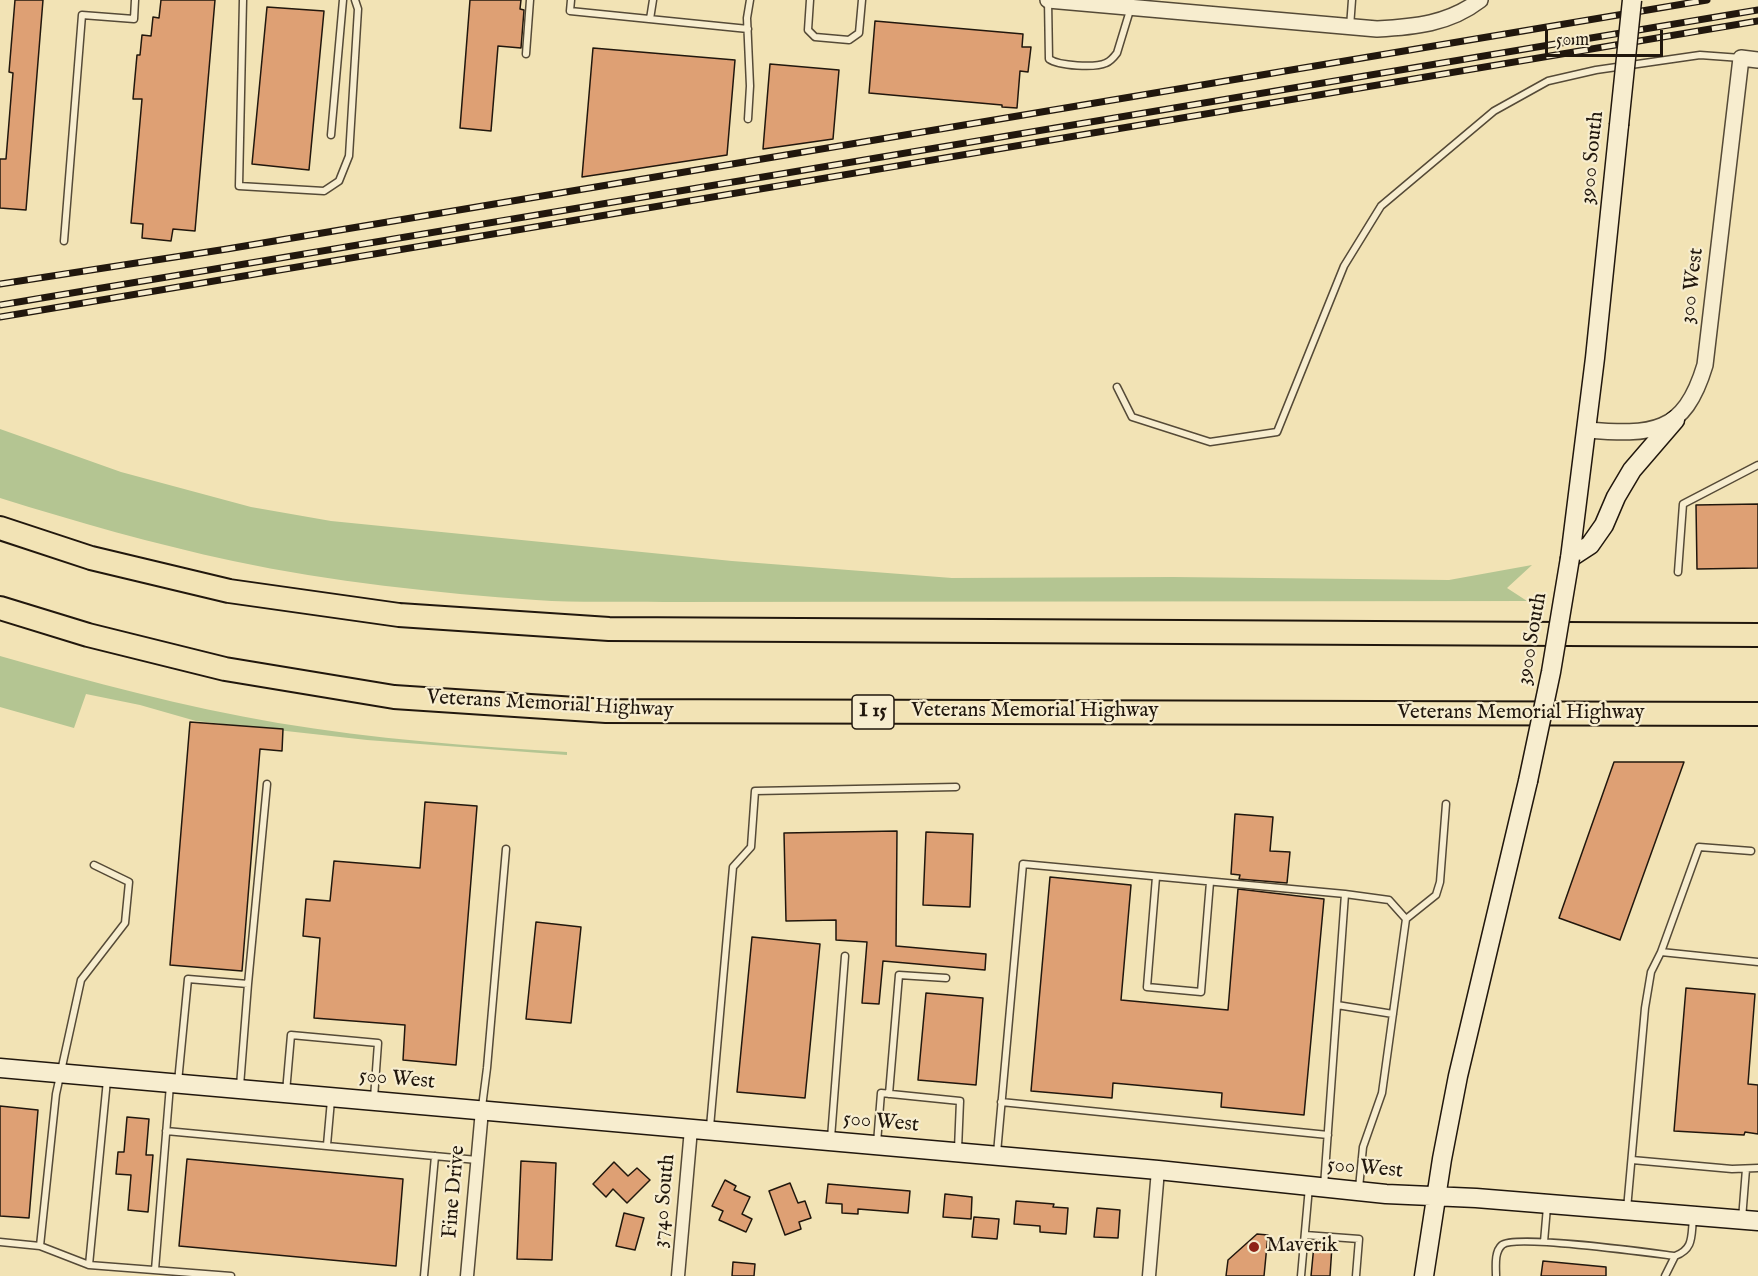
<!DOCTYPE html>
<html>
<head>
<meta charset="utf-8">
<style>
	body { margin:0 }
	#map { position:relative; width:1758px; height:1276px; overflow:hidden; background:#f2e3b5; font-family:"IM FELL English",serif }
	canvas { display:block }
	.scale { position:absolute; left:1545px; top:30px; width:118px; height:27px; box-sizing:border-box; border:3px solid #21170d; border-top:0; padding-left:8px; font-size:18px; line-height:21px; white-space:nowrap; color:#21170d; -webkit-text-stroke:4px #f7edcf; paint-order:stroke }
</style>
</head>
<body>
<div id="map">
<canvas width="1758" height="1276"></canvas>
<div class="scale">50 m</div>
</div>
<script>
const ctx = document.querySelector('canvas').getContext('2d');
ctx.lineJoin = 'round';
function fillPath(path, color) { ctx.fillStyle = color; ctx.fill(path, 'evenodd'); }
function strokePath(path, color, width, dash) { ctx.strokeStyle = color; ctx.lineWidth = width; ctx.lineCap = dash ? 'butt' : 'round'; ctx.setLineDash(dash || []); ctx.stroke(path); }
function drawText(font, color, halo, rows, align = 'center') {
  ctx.font = font + ' "IM FELL English",serif'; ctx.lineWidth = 4.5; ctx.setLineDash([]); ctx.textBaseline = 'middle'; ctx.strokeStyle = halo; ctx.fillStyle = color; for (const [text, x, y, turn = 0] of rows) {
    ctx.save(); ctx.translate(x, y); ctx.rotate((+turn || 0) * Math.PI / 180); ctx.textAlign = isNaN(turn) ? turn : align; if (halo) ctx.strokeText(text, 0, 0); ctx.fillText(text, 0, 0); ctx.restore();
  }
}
const green = new Path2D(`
	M0,429L121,472L251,507L331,521L732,561L952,578L1173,577L1449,580L1532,565L1507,588L1527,601L664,602C621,601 578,603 536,600C435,593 332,582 233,561C154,544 77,522 0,498Z
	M0,656C92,682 184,707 278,723C374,739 470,746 567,752V755L367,740L196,721L140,705L86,694L74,728L0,707Z`);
const building = new Path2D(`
	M15,0H43L26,210L0,208V159H6L13,73L9,72Z
	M161,0H215L195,231L173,229L171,241L142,238L143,224L131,223L142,99H133L137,55H140L142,35L151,36L153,17L159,18Z
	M470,0H521L520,9L524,10L521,48L498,46L491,131L460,128Z
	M267,7L324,11L309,170L252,164Z
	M875,21L1023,34L1022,47H1031L1028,72L1020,71L1017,108L1002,107V105L869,93Z
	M593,48L735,60L727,155L582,177Z
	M770,64L839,70L833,139L763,149Z
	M1758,504V568L1697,569L1696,505Z
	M190,722L283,729L282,751L260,749L242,971L170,965Z
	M1614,762H1684L1620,940L1559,918Z
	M425,802L477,806L456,1065L403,1060L405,1025L314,1018L320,938L303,936L306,899L330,901L334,861L420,868Z
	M1235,814L1273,817L1270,851L1290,852L1287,883L1239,879L1240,875L1231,874Z
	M897,831L896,946L986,954L985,970L883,961L879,1004L862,1003L867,942L836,940V920L786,921L784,833Z
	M926,832L973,834L970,907L923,905Z
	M1050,877L1131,885L1121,1000L1228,1010L1238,889L1324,899L1304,1115L1221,1107L1222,1093L1113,1083L1112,1098L1031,1091Z
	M536,922L581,927L571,1023L526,1019Z
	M752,937L820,944L805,1098L737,1092Z
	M1686,988L1755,994L1748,1084L1758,1085V1134L1745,1132L1744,1135L1674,1131Z
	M926,993L983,998L976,1085L918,1080Z
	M0,1106L38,1110L29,1218L0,1216Z
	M127,1117L149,1119L146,1155H153L148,1212L128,1210L131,1175L116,1174L118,1152H124Z
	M187,1159L403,1179L396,1266L179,1246Z
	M521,1161L556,1163L552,1260L517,1259Z
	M614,1162L628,1176L637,1168L650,1180L627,1203L613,1189L606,1197L593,1184Z
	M725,1180L736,1186L734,1190L750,1197L742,1214L752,1219L746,1232L719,1220L723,1211L712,1206Z
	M790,1183L798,1203L805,1201L811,1218L799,1222L801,1229L785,1235L769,1191Z
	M828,1184L910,1191L908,1213L858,1209V1214L842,1213V1204L826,1203Z
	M945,1194L972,1197L971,1219L943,1217Z
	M1016,1201L1054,1204L1053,1207L1068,1208L1066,1234L1040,1232V1226L1014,1224Z
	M1097,1208L1120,1210L1118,1238L1094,1237Z
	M624,1213L644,1218L635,1250L616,1246Z
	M974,1217L999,1219L997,1239L972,1237Z
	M1257,1234L1268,1235L1264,1276H1226L1228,1260Z
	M1314,1245L1332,1246L1330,1276H1311Z
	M1543,1261L1606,1267V1276H1541Z
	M733,1262L755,1264L754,1276H732Z`);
const service = new Path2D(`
	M243,0L239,186L324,191L339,181L349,156L358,9L355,0
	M571,0L570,11L748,29
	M810,0L808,30L815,37L849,40L859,33L862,0
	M1048,0L1049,59C1059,66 1095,68 1106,63C1111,61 1114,57 1117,53L1131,7
	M650,19L653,0
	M1350,27L1352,0
	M526,54L530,0
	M748,119L750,86L747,18L750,0
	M331,135L343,0
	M64,241L82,15L134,19L135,0
	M1117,387L1132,417L1210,442L1277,432L1344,266L1381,206L1494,111L1548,81L1596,70L1700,55L1741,58
	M1678,572L1683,504L1758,465
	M1156,877L1147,987L1201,992L1210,882
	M1345,894L1389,900L1406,919L1382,1093L1363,1147L1359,1188
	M1406,919L1436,895L1440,882L1446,804
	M1661,952L1699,847L1751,851
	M248,984L267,784
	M1337,1005L1393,1014
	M178,1082L188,979L248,984L240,1086
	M286,1092L291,1035L378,1043L374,1098
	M889,1094L899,975L946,978
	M1001,1102L1328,1135
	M482,1107L487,1068L506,849
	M710,1127L733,867L751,847L755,791L956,787
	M166,1131L477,1160
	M831,1138L845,956
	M877,1143L881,1093L960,1101L958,1149
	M327,1145L331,1100
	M997,1153L1023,864L1345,894L1324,1186
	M1632,1160L1732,1169L1758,1168
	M1627,1209L1645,1008L1651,972L1661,952L1758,962
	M1742,1219L1746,1169
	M1305,1235L1359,1239L1356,1276
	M0,1242L40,1246L89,1265L231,1276
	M1544,1242L1547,1207
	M40,1246L56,1094L81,980L125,923L129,882L94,865
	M89,1265L107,1080
	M155,1270L170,1085
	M424,1276L435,1156
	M1301,1276L1309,1187
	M1496,1276C1496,1267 1494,1252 1502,1245C1514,1234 1651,1253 1675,1256
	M1665,1276L1675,1256C1694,1249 1691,1236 1693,1219`);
const minor = new Path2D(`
	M467,1276L482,1110
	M678,1276L691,1129
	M1149,1276L1158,1170`);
const tertiary = new Path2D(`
	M1048,0L1377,29C1414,27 1449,24 1480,0
	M1586,430C1652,435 1684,435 1705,365L1741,58L1758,60`);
const secondary = new Path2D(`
	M1570,558L1595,358L1619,125
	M1570,558L1590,545L1604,525L1616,497L1632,470L1675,420
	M0,1068L1158,1170L1386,1194L1476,1198L1758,1221
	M1424,1276L1442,1159L1458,1076L1528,781`);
const motorway = new Path2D(`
	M0,528L91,558L229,591L399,615L609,629L1758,635
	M0,608L88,635L225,669L394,697L606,711L1758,714`);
const rail = new Path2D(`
	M0,284L227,249L1707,0
	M0,305L1758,10
	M0,317L1758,21`);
const secondaryBridge = new Path2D(`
	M1619,125L1632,0
	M1528,781L1551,672L1570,558`);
const markers = [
	[1254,1247,6,"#8f2418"]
];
const shields = [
	[873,712,42]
];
const shieldNames = [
	["I 15",873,712]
];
const streetNames = [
	["3900 South",1593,158,-84],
	["300 West",1693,286,-83],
	["3900 South",1533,639,-80],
	["Veterans Memorial Highway",550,705,3],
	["Veterans Memorial Highway",1035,712],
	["Veterans Memorial Highway",1521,714],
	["500 West",397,1080,5],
	["500 West",881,1123,5],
	["500 West",1365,1169,5],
	["Fine Drive",455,1192,-85],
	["3740 South",665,1201,-85]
];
const poiNames = [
	["Maverik",1266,1247]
];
fillPath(green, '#b4c592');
fillPath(building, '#dea074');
strokePath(building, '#21170d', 1.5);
strokePath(service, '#554a37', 9);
strokePath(minor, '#554a37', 15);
strokePath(tertiary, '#554a37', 18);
strokePath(secondary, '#21170d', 21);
strokePath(motorway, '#21170d', 26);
strokePath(service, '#f7edcf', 6);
strokePath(minor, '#f7edcf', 12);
strokePath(tertiary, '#f7edcf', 15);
strokePath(secondary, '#f7edcf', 18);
strokePath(motorway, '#f2e3b5', 22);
strokePath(rail, '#21170d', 7);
strokePath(rail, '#f7edcf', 4.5, [14]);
strokePath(secondaryBridge, '#21170d', 21, []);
strokePath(secondaryBridge, '#f7edcf', 18);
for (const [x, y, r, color] of markers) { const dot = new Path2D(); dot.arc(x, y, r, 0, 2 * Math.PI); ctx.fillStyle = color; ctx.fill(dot); strokePath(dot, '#f7edcf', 2); }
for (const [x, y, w] of shields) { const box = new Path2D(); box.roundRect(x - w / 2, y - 17, w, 34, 4.5); ctx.fillStyle = '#f7edcf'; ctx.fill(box); strokePath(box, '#21170d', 1.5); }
drawText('bold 20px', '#21170d', null, shieldNames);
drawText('21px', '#21170d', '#f7edcf', streetNames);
drawText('21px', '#21170d', '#f7edcf', poiNames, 'left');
</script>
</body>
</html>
